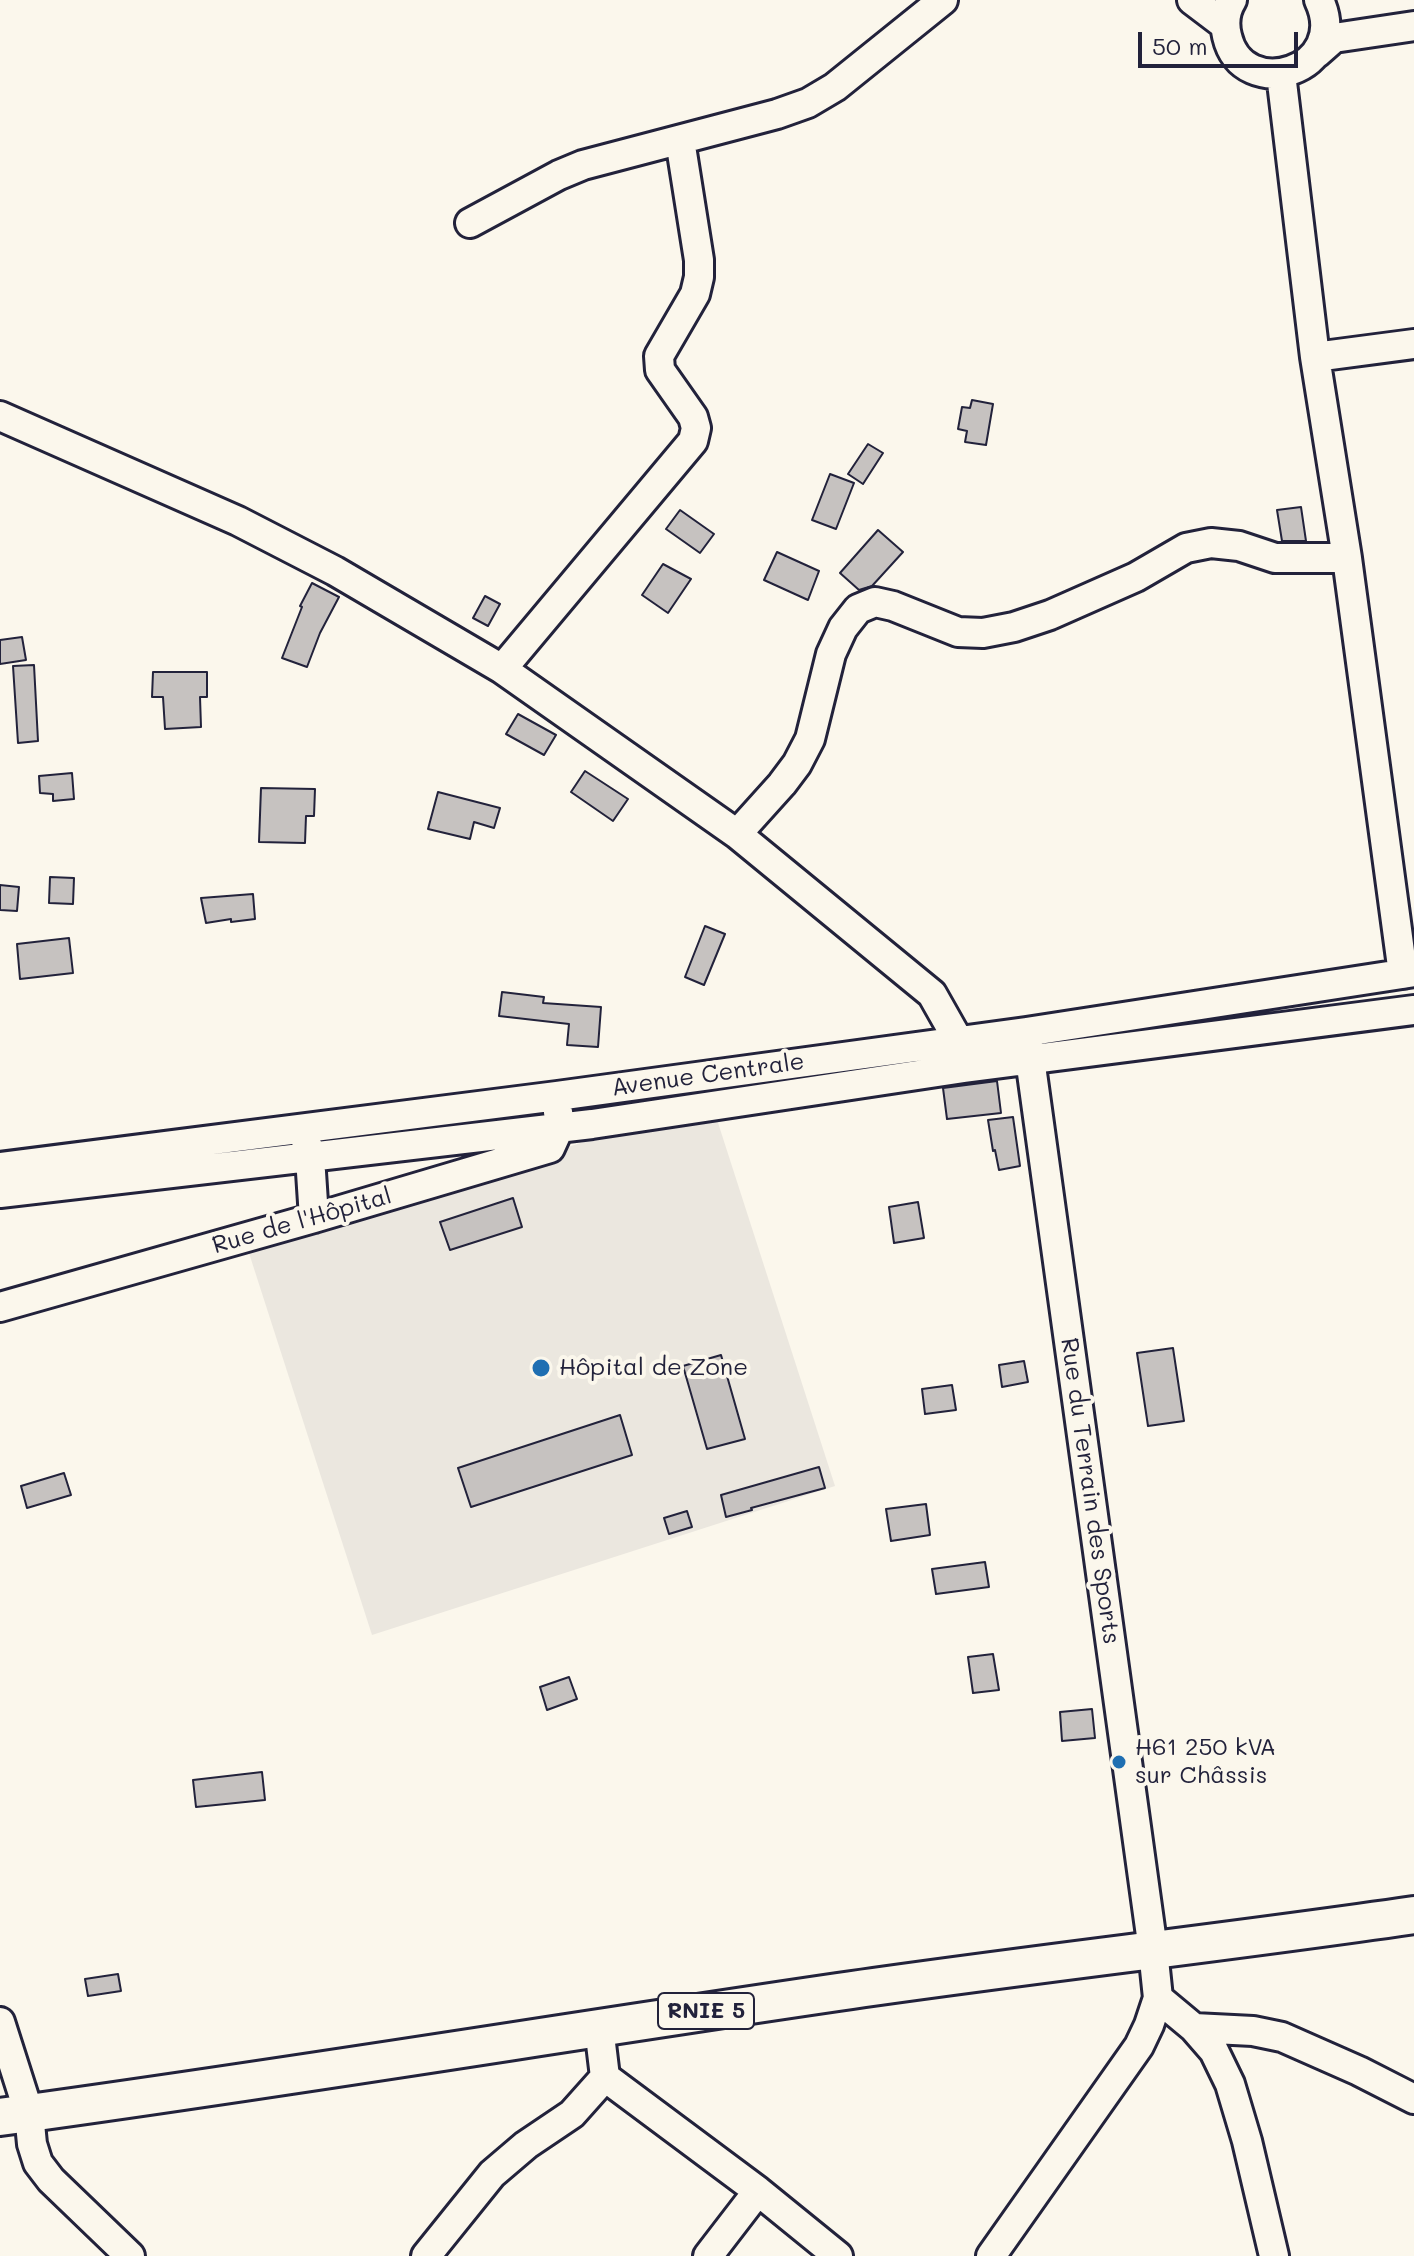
<!DOCTYPE html>
<html>
<head>
<meta charset="utf-8">
<style>
	body { margin:0 }
	#map { position:relative; width:1414px; height:2256px; overflow:hidden; background:#fbf7ec; font-family:Mali,sans-serif }
	canvas { display:block }
	.scale { position:absolute; left:1138px; top:32px; width:160px; height:36px; box-sizing:border-box; border:4px solid #22223b; border-top:0; padding-left:10px; font-size:24px; line-height:28px; white-space:nowrap; color:#22223b; -webkit-text-stroke:6px #fbf7ec; paint-order:stroke }
</style>
</head>
<body>
<div id="map">
<canvas width="1414" height="2256"></canvas>
<div class="scale">50 m</div>
</div>
<script>
const ctx = document.querySelector('canvas').getContext('2d');
ctx.lineJoin = 'round';
function fillPath(path, color) { ctx.fillStyle = color; ctx.fill(path, 'evenodd'); }
function strokePath(path, color, width, dash) { ctx.strokeStyle = color; ctx.lineWidth = width; ctx.lineCap = dash ? 'butt' : 'round'; ctx.setLineDash(dash || []); ctx.stroke(path); }
function drawText(font, color, halo, rows, align = 'center') {
  ctx.font = font + ' Mali,sans-serif'; ctx.lineWidth = 8; ctx.setLineDash([]); ctx.textBaseline = 'middle'; ctx.strokeStyle = halo; ctx.fillStyle = color; for (const [text, x, y, turn = 0] of rows) {
    ctx.save(); ctx.translate(x, y); ctx.rotate((+turn || 0) * Math.PI / 180); ctx.textAlign = isNaN(turn) ? turn : align; if (halo) ctx.strokeText(text, 0, 0); ctx.fillText(text, 0, 0); ctx.restore();
  }
}
const built = new Path2D(`
	M711,1101L835,1486L372,1635L248,1250Z`);
const building = new Path2D(`
	M972,400L993,404L986,445L965,442L967,431L958,429L962,407L970,408Z
	M868,444L883,453L863,484L848,474Z
	M830,474L854,483L836,529L812,520Z
	M1301,507L1306,541H1282L1277,510Z
	M680,510L714,534L700,553L666,529Z
	M878,530L903,552L872,586L859,590L840,573Z
	M777,552L819,571L808,600L764,580Z
	M663,564L691,579L668,613L642,595Z
	M312,583L339,597L320,633L307,667L282,658L302,607L300,606Z
	M485,596L500,604L488,626L473,618Z
	M22,637L26,660L0,664V640Z
	M34,665L38,741L18,743L13,666Z
	M153,672H207V697H200L201,727L165,729L163,697H152Z
	M518,714L556,735L544,755L506,734Z
	M585,771L628,799L613,821L571,792Z
	M72,773L74,799L53,801V794L40,793L39,776Z
	M261,788L315,789L314,816H306L305,843L259,842Z
	M438,792L500,808L494,828L474,822L470,839L428,829Z
	M50,877L74,878L73,904L49,903Z
	M0,885L19,887L17,911L0,910Z
	M253,894L255,919L231,922V919L206,923L201,898Z
	M705,926L725,934L704,985L685,977Z
	M69,938L73,973L20,979L17,944Z
	M502,992L544,997L543,1003L601,1007L598,1047L567,1045L569,1024L499,1016Z
	M997,1081L1001,1113L947,1119L943,1088Z
	M1013,1117L1020,1166L999,1170L995,1150L993,1151L988,1120Z
	M513,1198L522,1227L450,1250L440,1222Z
	M918,1202L924,1238L894,1243L889,1207Z
	M1173,1348L1184,1421L1148,1426L1137,1353Z
	M721,1355L745,1439L707,1449L683,1366Z
	M1024,1361L1028,1382L1002,1387L999,1365Z
	M952,1385L956,1410L925,1414L922,1389Z
	M620,1415L632,1455L471,1507L458,1468Z
	M819,1467L825,1488L751,1508L752,1510L726,1517L721,1495Z
	M64,1473L71,1495L27,1508L21,1486Z
	M926,1504L930,1535L891,1541L886,1509Z
	M687,1511L692,1527L669,1534L664,1518Z
	M985,1562L989,1587L936,1594L932,1569Z
	M993,1654L999,1690L973,1693L968,1657Z
	M569,1677L577,1699L547,1710L540,1687Z
	M1092,1709L1095,1738L1062,1741L1060,1712Z
	M262,1772L265,1800L196,1807L193,1780Z
	M118,1974L121,1991L88,1996L85,1979Z`);
const minor = new Path2D(`
	M1192,0L1225,25
	M1232,0C1225,11 1224,24 1227,36C1243,105 1352,70 1319,0
	M1317,53L1334,38L1414,26
	M1281,74L1315,357L1347,558L1403,974
	M470,223L559,175L583,165L777,114L808,103L835,87L943,0
	M1315,357L1414,344
	M0,416L238,521L335,571L502,669L737,834L932,994L958,1040L961,1056
	M502,669L693,441L696,428L693,417L660,370L659,356L695,294L699,277V260L680,140
	M737,834L782,784L797,764L810,739L831,654L843,628L858,609L875,602L893,606L958,632L983,633L1014,627L1050,615L1136,577L1186,548L1211,543L1239,546L1275,558H1347
	M306,1141L310,1157L314,1218
	M0,1167L557,1096L1026,1032L1414,972
	M0,1193L592,1124L964,1068L1414,1010
	M0,1307L314,1218L550,1148L560,1126L558,1112
	M1158,1998L1194,2028L1214,2051L1230,2084L1247,2141L1274,2256
	M0,2022L29,2113L32,2144L38,2163L51,2180L130,2256
	M1194,2028L1253,2031L1282,2037L1359,2071L1414,2099
	M605,2077L758,2191L838,2256
	M426,2256L492,2174L526,2145L572,2114L605,2077L599,2027
	M708,2256L758,2191
	M991,2256L1139,2046L1149,2025L1158,1998L1153,1950L1028,1044`);
const major = new Path2D(`
	M0,2117C280,2079 558,2033 838,1992C1030,1964 1222,1943 1414,1915`);
const markers = [
	[541,1368,10,"#1f6fb2"],
	[1119,1762,8,"#1f6fb2"]
];
const shields = [
	[706,2011,96]
];
const shieldNames = [
	["RNIE 5",706,2011]
];
const streetNames = [
	["Avenue Centrale",708,1075,-8],
	["Rue de l'Hôpital",302,1221,-16],
	["Rue du Terrain des Sports",1090,1491,82]
];
const poiNames = [
	["Hôpital de Zone",559,1368],
	["H61 250 kVA",1135,1748],
	["sur Châssis",1135,1776]
];
fillPath(built, '#ebe7df');
fillPath(building, '#c6c2c0');
strokePath(building, '#22223b', 2);
strokePath(minor, '#22223b', 34);
strokePath(major, '#22223b', 42);
strokePath(minor, '#fbf7ec', 28);
strokePath(major, '#fbf7ec', 36);
for (const [x, y, r, color] of markers) { const dot = new Path2D(); dot.arc(x, y, r, 0, 2 * Math.PI); ctx.fillStyle = color; ctx.fill(dot); strokePath(dot, '#fbf7ec', 3); }
for (const [x, y, w] of shields) { const box = new Path2D(); box.roundRect(x - w / 2, y - 18, w, 36, 6); ctx.fillStyle = '#fbf7ec'; ctx.fill(box); strokePath(box, '#22223b', 2); }
drawText('bold 22px', '#22223b', null, shieldNames);
drawText('24px', '#22223b', '#fbf7ec', streetNames);
drawText('24px', '#22223b', '#fbf7ec', poiNames, 'left');
</script>
</body>
</html>
